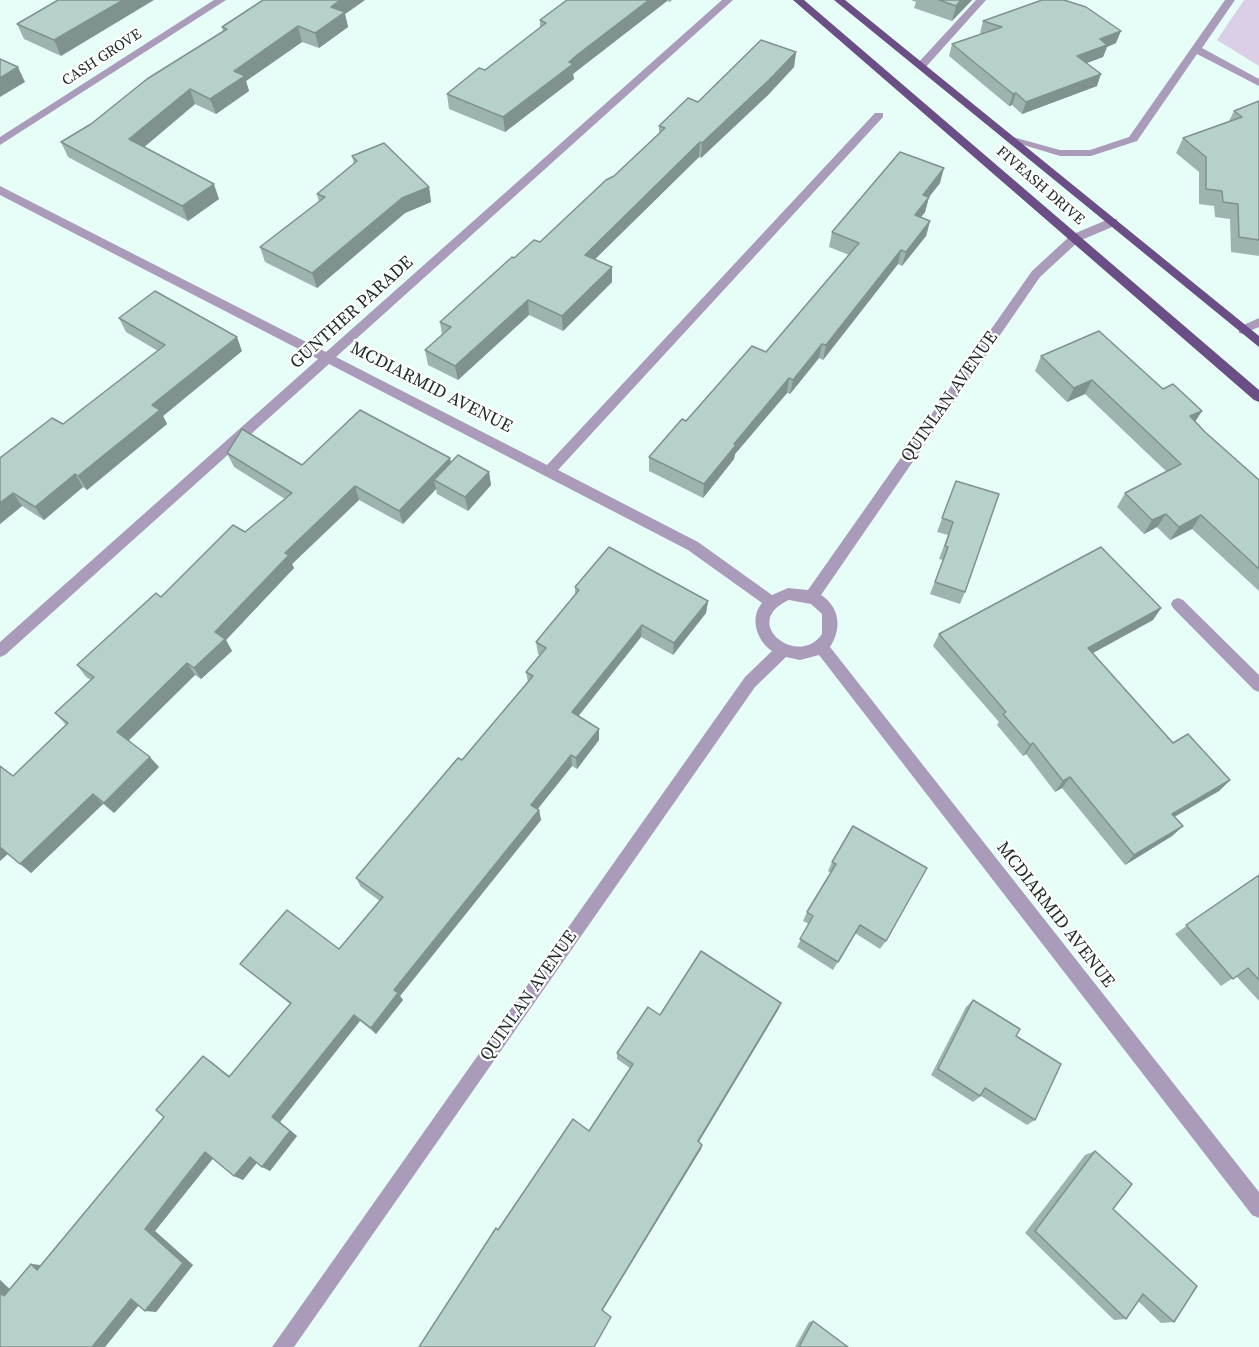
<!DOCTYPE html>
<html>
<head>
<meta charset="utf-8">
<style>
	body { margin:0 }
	canvas { display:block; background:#e7fef8 }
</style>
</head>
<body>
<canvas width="1259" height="1347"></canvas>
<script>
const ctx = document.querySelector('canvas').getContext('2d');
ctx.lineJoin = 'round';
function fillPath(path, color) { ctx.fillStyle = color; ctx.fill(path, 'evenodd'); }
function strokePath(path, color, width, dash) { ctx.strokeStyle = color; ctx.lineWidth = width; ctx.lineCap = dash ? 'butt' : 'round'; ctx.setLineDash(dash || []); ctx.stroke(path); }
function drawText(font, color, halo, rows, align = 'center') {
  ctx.font = font + ' "Source Serif 4",serif'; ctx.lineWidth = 4.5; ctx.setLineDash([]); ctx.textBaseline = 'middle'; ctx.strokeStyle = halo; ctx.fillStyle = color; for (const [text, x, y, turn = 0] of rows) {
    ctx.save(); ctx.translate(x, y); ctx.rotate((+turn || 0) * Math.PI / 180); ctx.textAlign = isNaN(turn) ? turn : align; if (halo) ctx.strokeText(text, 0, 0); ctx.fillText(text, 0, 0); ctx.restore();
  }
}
const green = new Path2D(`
	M1244,0H1259V66L1217,40Z`);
const minor = new Path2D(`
	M214,0H226L0,145V137Z
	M722,0H733L336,357L547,465L875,113H883V117L558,470L698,542L772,595L788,588L808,590L1032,271L1071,235L1109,219H1117V225L1079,241L1040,277L821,595C840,607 842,629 830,647L1259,1192V1218L1252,1215L819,655L800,660L786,657L755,687L294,1347H272L745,677L772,651C757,641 749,618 762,603L688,550L329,364L5,655L0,657V642L318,359L0,195V186L326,352ZM789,600L811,604L822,614V634C798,669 739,622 789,600Z
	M976,0H986L925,68H917V64Z
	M1225,0H1235L1202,48L1259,79V86L1197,54L1137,141L1091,156H1060L1004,139L1009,136L1060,150H1090L1129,137Z
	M1259,318V327L1243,334L1239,333V327Z
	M1178,598L1183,600L1259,675V692L1254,690L1173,608L1171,604L1173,600Z`);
const major = new Path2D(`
	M793,0H804L1259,390V402L1254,400Z
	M834,0H845L1259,336V347Z`);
const wall = new Path2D(`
	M58,0L61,56L24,39L17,24Z
	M263,0H365L345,14L348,27L319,48L302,42L246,81L249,91L216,114L195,104L144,147L219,199L188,221L68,157L61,142L91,124L223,31L222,27Z
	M567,0H672L670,2L667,1L578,70L573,74L574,79L505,132L449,109L447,94L485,70L540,28V20Z
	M911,0H972L952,21L914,8L916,2Z
	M983,21L1116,43L1107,47L1103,57L1087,63L1097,86L1022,114L1012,105L1009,106L949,56L952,44L982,34L980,33Z
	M796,52L794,67L768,95L701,158L699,157L595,259L612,282L563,331L529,315L458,380L428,365L425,350L442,335L440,322L540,242L614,176L659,134V126L698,102Z
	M1259,101V256L1231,252L1230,219L1215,217L1214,206L1199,204V172L1176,153L1183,138L1229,121L1234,111Z
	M352,156L429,187L431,202L405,213L317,288L265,262L260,247L319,202L317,194L354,164Z
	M940,183L929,197L925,212L921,217L930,221L926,236L902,266L898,264L823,360L819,358L790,394L787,393L735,454L734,459L703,498L649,471V457L686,421L766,352L849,255L829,247L832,232Z
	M119,318L242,351L163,416L167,424L87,490L83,487L44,520L22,506L0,524V458L63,424L158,351L126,332Z
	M1041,356L1163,389L1202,411L1195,421L1205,432L1259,480V591L1192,529L1170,540L1157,527L1144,534L1117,507L1125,493L1167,472L1085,394L1067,402L1035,371Z
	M227,453L302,465L450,458L451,463L489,472L491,485L468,511L437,494L436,489L403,524L359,500L292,564L294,568L226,640L232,651L201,679L195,675L129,740L159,767L114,813L103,804L31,873L13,776L66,725L55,713L91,680L86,677L77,665L161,597L245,532L285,499L234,467Z
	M956,481L965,592L960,604L930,594L943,560L939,559L948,535L937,532Z
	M575,587L708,601L706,613L673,655L641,637L578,716L599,740L577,769L572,766L537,809L539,810L541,820L400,996L403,1000L376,1034L360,1021L280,1122L297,1136L270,1171L257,1163L243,1180L234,1176L213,1158L155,1231L193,1265L156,1312L138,1305L105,1347H0V1280L10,1289L31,1264L41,1265L164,1117L203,1056L230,1076L290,1004L248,971L240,964L339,949L380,901L361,887L356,878L462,760L528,682L526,672L540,655L538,654L536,642L575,595Z
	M1161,608L1153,620L1093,653L1173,743L1230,780L1219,791L1174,817L1183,826L1172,836L1125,865L1062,788L1055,792L1026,754L1023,756L997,725L999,722L933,646L939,634Z
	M853,826L886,941L880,949L855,933L833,970L797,947L809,924L803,921L807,912L831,873L828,871L832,862Z
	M1259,875V1001L1236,976L1221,986L1175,934Z
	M973,1000L1016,1036L1035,1120L1027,1125L981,1096L973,1102L931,1075L966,1007Z
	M781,1003L778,1010L699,1142L701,1149L602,1311L611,1318L498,1230L589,1131L630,1068L617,1059V1053L660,1015Z
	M1095,1151L1113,1209L1174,1322L1161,1323L1138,1301L1126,1319L1114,1320L1025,1233L1085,1155Z
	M813,1321L848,1347H795L809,1322Z`);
const shadedWall = new Path2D(`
	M123,0H154L61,56L54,40Z
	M340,0H365L345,14L348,27L319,48L315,33L331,7Z
	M649,0H667V1L578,70L573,74L574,79L505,132L503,117L577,55Z
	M961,0H972L952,21L956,6Z
	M298,26L302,42L246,81L249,91L216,114L210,99L234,71Z
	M1121,31L1116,43L1107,47L1103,57L1073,68L1077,56L1100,39Z
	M796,52L794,67L768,95L701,158L702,143Z
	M18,67L25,82L0,97V78Z
	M1101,74L1097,86L1022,114L1026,102Z
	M190,89L195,104L136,154L129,139Z
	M1016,93L1012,105L1009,106L1013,94Z
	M700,142L699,157L585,269V255Z
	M944,168L940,183L929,197L925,212L911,230L915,215L923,195Z
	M214,184L219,199L188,221L182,206Z
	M429,187L431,202L405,213L317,288L312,273L402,198Z
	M930,221L926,236L902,266L906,252Z
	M901,250L898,264L823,360L826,345Z
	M612,267V282L563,331L562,316Z
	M528,300L529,315L458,380L455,366Z
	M237,337L242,351L163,416L167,424L87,490L78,476L152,405Z
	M822,344L819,358L790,394L793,380Z
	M789,378L787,393L735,454L734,459L703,498L704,484L734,444Z
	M1092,380L1085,394L1067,402L1074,388Z
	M1202,411L1193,425L1190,416Z
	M450,458L453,472L434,480L436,489L403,524L399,511Z
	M489,472L491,485L468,511L465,497Z
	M75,474L83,487L44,520L35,507Z
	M355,486L359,500L292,564L294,568L226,640L232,651L201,679L194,668L215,632L285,553Z
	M13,493L22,506L0,524V503Z
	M1166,514L1157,527L1144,534L1152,520Z
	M1201,515L1192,529L1170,540L1179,527Z
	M708,601L706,613L673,655L674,643Z
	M1161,608L1153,620L1080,660L1088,648Z
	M642,625L641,637L573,723L572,712Z
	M187,663L195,675L126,743L117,732Z
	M599,729V740L577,769L576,758Z
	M1033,743L1026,754L1023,756L1030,745Z
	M571,755L572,766L533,815L531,805Z
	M150,757L159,767L114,813L104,803Z
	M1070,777L1062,788L1055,792L1063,781Z
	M1230,780L1219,791L1162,824L1172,814Z
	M93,794L103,804L31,873L20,864Z
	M539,810L541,820L400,996L403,1000L376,1034L371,1028L394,990Z
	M1183,826L1172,836L1125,865L1134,855Z
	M0,847L8,854L0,861Z
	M781,1003L778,1010L696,1146L698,1141Z
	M354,1015L360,1021L280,1122L297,1136L270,1171L262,1167L272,1117Z
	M203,1056L212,1062L237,1083L229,1077Z
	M702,1145L701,1149L602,1311V1310Z
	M205,1152L215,1156L155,1231L193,1265L156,1312L145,1311V1229Z
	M250,1157L258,1161L243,1180L234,1176Z
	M31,1264L45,1266L37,1270Z
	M0,1280L18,1298L4,1296L0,1293Z
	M131,1299L143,1300L105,1347H92Z`);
const building = new Path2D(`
	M58,0H123L54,40L17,24Z
	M263,0H340L331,7L345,12L315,33L298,26L234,71L245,76L210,99L190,89L129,139L214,184L182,206L61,142L91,124L147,79L227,29L222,27Z
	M567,0H649L577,55L569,62L573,64L503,117L447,94L479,68L485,70L546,23L540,20Z
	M939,0H961L956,6Z
	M1042,0H1064L1086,7L1121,31L1100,39L1107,45L1077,56L1101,74L1026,102L1016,93L1013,94L952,44L1002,27L983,21Z
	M761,40L796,52L769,80L702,143L700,142L585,255L612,267L562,316L528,300L455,366L425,350L451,327L440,322L512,257L514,258L534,240L540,242L606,180L614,176L665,128L659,126L688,98L698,102Z
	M0,59L18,67L0,78Z
	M1259,101V240L1239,237L1238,204L1223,202L1222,191L1206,189V157L1183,138L1242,117L1234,111Z
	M384,143L429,187L402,198L312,273L260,247L325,197L317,194L357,161L352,156Z
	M900,152L944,168L923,195L929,197L915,215L930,221L906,252L901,250L826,345L822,344L793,380L789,378L734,444L736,445L704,484L649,457L682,419L686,421L752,346L766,352L859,243L832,232Z
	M155,291L237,337L152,405L160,410L78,476L75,474L35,507L13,493L0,503V458L52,418L63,424L165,345L119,318Z
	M1099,331L1163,389L1173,384L1202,411L1190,416L1205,432L1259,480V569L1201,515L1179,527L1166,514L1152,520L1125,493L1181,464L1092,380L1074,388L1041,356Z
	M360,410L450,458L399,511L355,486L285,553L289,555L215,632L225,639L194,668L187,663L117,732L150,757L104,803L93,794L20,864L0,847V766L13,776L68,723L55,713L94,677L77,665L156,593L161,597L233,525L245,532L292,493L227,453L242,429L302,465Z
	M458,455L489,472L465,497L434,480Z
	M956,481L999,494L965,592L935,582L948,547L945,546L953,522L942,518Z
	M609,547L708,601L674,643L642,625L572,712L599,729L576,758L571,755L531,805L539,810L394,990L398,993L371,1028L354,1015L272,1117L290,1131L262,1167L250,1157L234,1176L205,1152L145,1229L183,1263L145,1311L131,1299L92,1347H0V1293L4,1296L31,1264L37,1270L164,1117L156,1110L203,1056L229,1077L291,1003L240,964L287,910L339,949L383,897L356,878L458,758L462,760L533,676L526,672L546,648L536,642L579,590L575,587Z
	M1101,547L1161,608L1088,648L1173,743L1188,734L1230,780L1172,814L1183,826L1134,855L1070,777L1063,781L1033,743L1030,745L1003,714L1006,712L939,634Z
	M853,826L927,868L886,941L860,925L838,962L800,939L813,916L807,912L836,864L832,862Z
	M1259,875V980L1248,968L1233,979L1186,925Z
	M701,951L781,1003L698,1141L702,1145L602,1310L611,1317L594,1347H419L496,1228L498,1230L573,1119L589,1131L633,1064L617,1053L648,1007L660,1015Z
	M973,1000L1020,1029L1016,1036L1061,1064L1035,1120L985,1088L980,1096L938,1069Z
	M1095,1151L1132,1184L1113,1209L1197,1286L1174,1322L1143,1294L1126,1319L1035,1231Z
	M813,1321L848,1347H799Z`);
const farStreetnames = [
	["CASH GROVE",102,58,-33],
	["FIVEASH DRIVE",1040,186,41]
];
const streetNames = [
	["GUNTHER PARADE",352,313,-42],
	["MCDIARMID AVENUE",431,388,27],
	["QUINLAN AVENUE",950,397,-55],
	["MCDIARMID AVENUE",1055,915,52],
	["QUINLAN AVENUE",529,996,-55]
];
fillPath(green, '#dbcfe8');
fillPath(minor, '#aa9bbb');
fillPath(major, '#6a4e85');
fillPath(wall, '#9db4ae');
fillPath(shadedWall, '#7f928d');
fillPath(building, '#b6d1ca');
strokePath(building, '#7f928d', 1.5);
drawText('15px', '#222d2a', '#fff', farStreetnames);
drawText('18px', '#222d2a', '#fff', streetNames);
</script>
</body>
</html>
